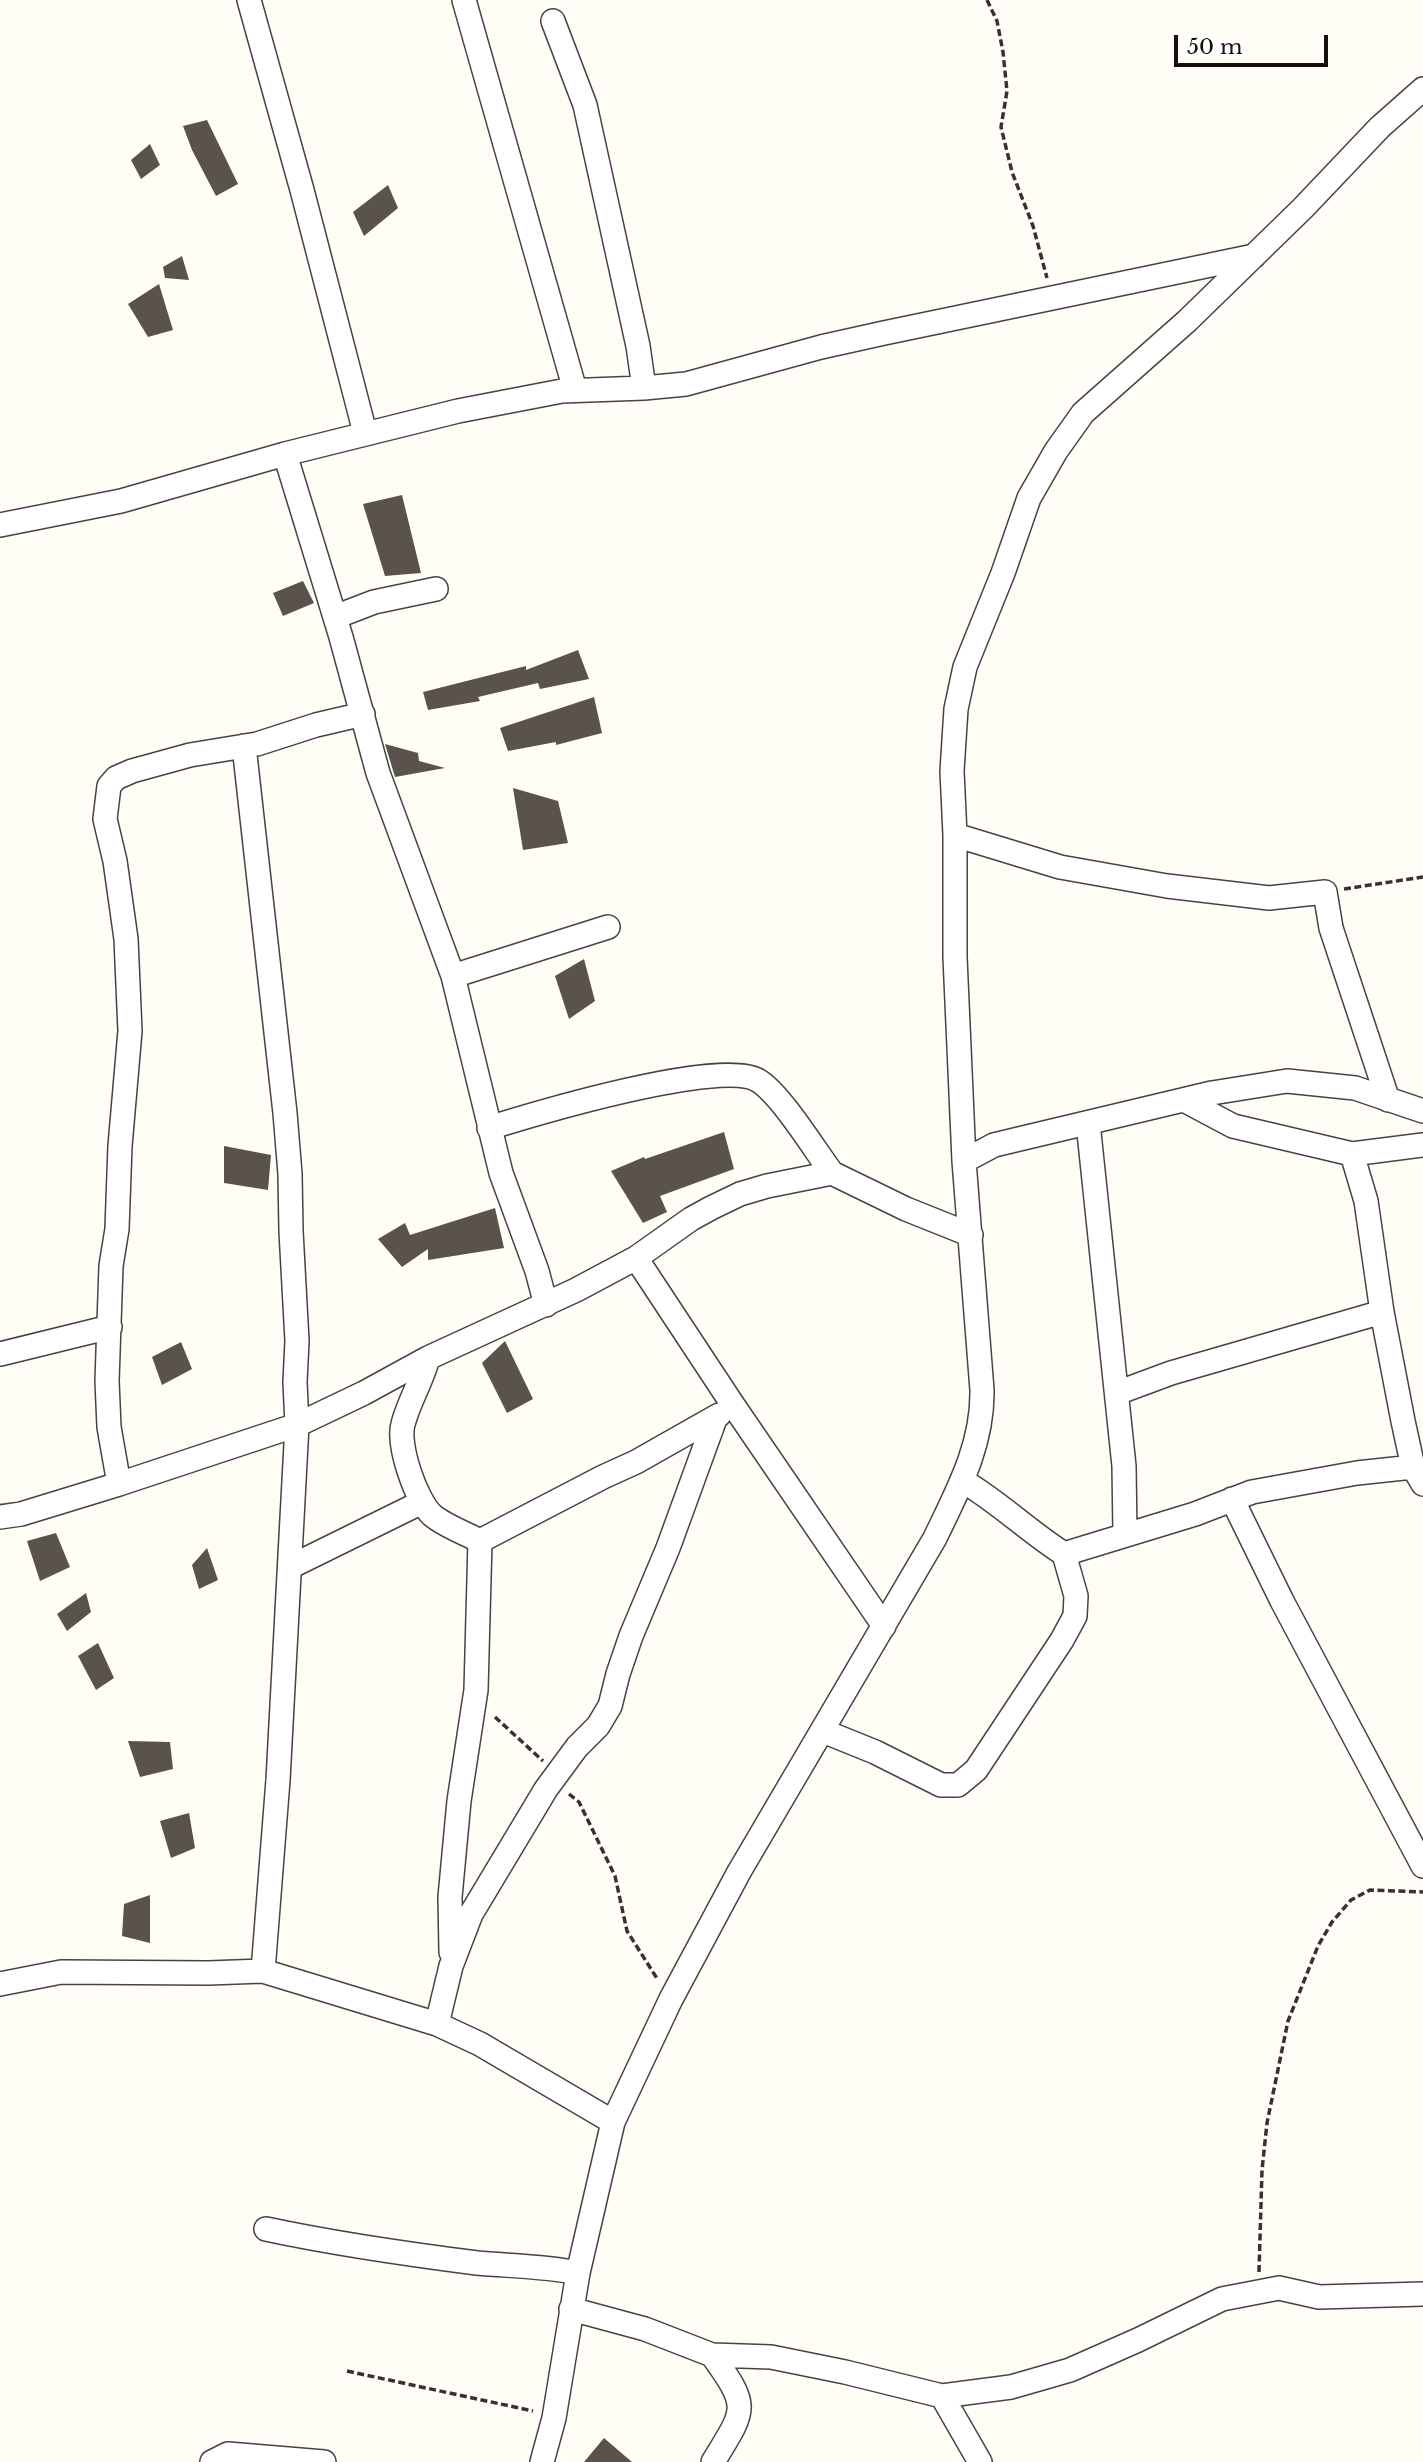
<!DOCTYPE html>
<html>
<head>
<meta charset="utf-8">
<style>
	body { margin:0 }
	#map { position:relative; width:1423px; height:2462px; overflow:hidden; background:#fffdf5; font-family:"Libre Baskerville",serif }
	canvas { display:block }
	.scale { position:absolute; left:1174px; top:35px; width:154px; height:32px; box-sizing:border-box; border:4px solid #111; border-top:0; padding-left:9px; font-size:21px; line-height:24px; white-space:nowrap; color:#111; -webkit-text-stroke:5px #fff; paint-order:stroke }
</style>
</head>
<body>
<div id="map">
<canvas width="1423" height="2462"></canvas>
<div class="scale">50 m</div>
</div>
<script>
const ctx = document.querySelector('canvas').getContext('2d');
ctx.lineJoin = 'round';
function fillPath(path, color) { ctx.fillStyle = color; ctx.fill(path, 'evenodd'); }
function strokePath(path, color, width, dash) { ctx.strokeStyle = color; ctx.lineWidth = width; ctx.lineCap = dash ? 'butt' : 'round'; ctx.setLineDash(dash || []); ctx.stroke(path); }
const building = new Path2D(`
	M207,120L238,184L216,196L192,150L183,126Z
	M150,144L160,165L141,179L131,160Z
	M388,185L398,208L364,236L353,212Z
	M182,256L189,280L165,278L163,267Z
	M159,284L173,330L148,337L128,304Z
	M402,495L421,573L385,576L363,504Z
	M303,581L314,603L283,616L273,593Z
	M578,650L589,679L540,689L538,683L478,697L480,701L428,710L423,692L526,666V670Z
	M594,697L602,733L556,745V742L508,751L500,728Z
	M385,744L418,753L419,761L445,768L395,777Z
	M513,788L558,801L568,843L523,850Z
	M584,959L595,1001L569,1019L555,976Z
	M724,1132L734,1169L660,1196L667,1212L643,1223L611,1171L644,1157L645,1159Z
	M224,1146L271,1155L268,1190L224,1183Z
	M495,1208L504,1248L428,1260V1249L402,1267L378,1239L405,1223L410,1235Z
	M505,1341L533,1399L507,1413L482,1363Z
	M181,1342L192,1369L162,1385L152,1357Z
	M56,1533L70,1567L40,1581L27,1541Z
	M207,1548L218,1580L199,1589L192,1565Z
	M86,1593L91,1612L67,1631L57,1614Z
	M98,1643L114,1678L96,1690L78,1656Z
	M128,1741L170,1742L173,1769L140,1777Z
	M189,1813L195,1848L171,1858L160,1821Z
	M150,1895V1943L122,1936L124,1904Z
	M604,2438L632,2462H584Z`);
const path = new Path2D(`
	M987,0L997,21L1003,52L1007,91L1001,127L1012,172L1033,226L1047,278
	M1344,889L1423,877
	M495,1717L543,1761
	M569,1794L579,1802L615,1876L627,1931L658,1980
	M1259,2272L1262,2170L1267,2123L1288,2021L1318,1946L1332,1922L1351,1900L1370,1890L1423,1892
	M347,2371L533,2411`);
const minor = new Path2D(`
	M249,0L302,190L363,425
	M464,0L575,390
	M553,21L585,105L638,346L644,388
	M285,454L341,637L378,773L453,976L501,1173L537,1271L546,1305
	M0,525L121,501L285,454L458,411L562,391L644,388L686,384L821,347L884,333L1254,256
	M335,617L374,602L436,589
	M244,746L285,1113L290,1174L291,1231L297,1341L295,1382L297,1425L278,1780L263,1971
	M955,835L1060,867L1167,886L1269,898L1325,892L1331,928L1388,1100
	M453,976L608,927
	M1184,1100L1233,1126L1352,1154L1423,1145
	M1088,1123L1124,1466L1125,1534
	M489,1128C534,1114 723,1057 759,1081C782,1096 814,1149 832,1173
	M1352,1154L1366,1201L1382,1312L1403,1421L1413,1467L1423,1484
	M964,1161L994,1145L1212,1093L1287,1081L1355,1088L1423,1111
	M636,1258L731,1402L884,1626
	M0,1354L110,1327
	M428,1358C422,1381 409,1401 403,1424C397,1445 416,1500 432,1515C445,1526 465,1533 480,1541
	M1117,1393L1171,1373L1382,1312
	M119,1484L109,1427L107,1381L111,1266L117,1229L120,1146L130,1031L126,939L115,861L105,819L109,786L116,778L132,771L190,755L257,744L316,725L363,714
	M1232,1499L1282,1601L1423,1866
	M0,1517L21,1514L119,1484L297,1425L364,1393L428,1358L576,1290L636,1258L691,1219L711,1208L740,1194L767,1186L832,1173L906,1209L971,1235
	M480,1541L603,1477L636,1462L719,1415
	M1064,1554L1195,1514L1252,1492L1357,1473L1413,1467
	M290,1567L422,1502
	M823,1731L875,1752L941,1785H958L976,1770L1062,1640L1075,1616L1076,1596L1064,1554C1029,1532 999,1502 963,1481
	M451,1952L450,1897L459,1801L476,1690L480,1541
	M0,1984L61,1972L208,1973L263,1971L437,2024L480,2044L613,2122
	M437,2024L451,1966L471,1914L546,1789L577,1747L598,1726L610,1706L618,1674L631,1636L668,1548L715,1419
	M266,2229C336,2244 406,2254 477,2263C511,2266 545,2266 578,2273
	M571,2309L645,2329L712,2355L771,2357L845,2372L942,2396L1011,2387L1070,2370L1138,2340L1222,2299L1279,2288L1319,2297L1423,2294
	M712,2355C750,2408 746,2408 713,2462
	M942,2396L980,2462
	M212,2462L228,2454L324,2462
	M542,2462L554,2418L578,2273L613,2122L671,1999L739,1872L935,1538C958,1490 983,1445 982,1390L964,1161L955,957V835L952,771L956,709L965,667L1003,573L1029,498L1056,451L1083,413L1187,321L1303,208L1380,127L1423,89`);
fillPath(building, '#5a524d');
strokePath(minor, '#444', 26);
strokePath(path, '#333', 3.5, [7, 3.5]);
strokePath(minor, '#fff', 23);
</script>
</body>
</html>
